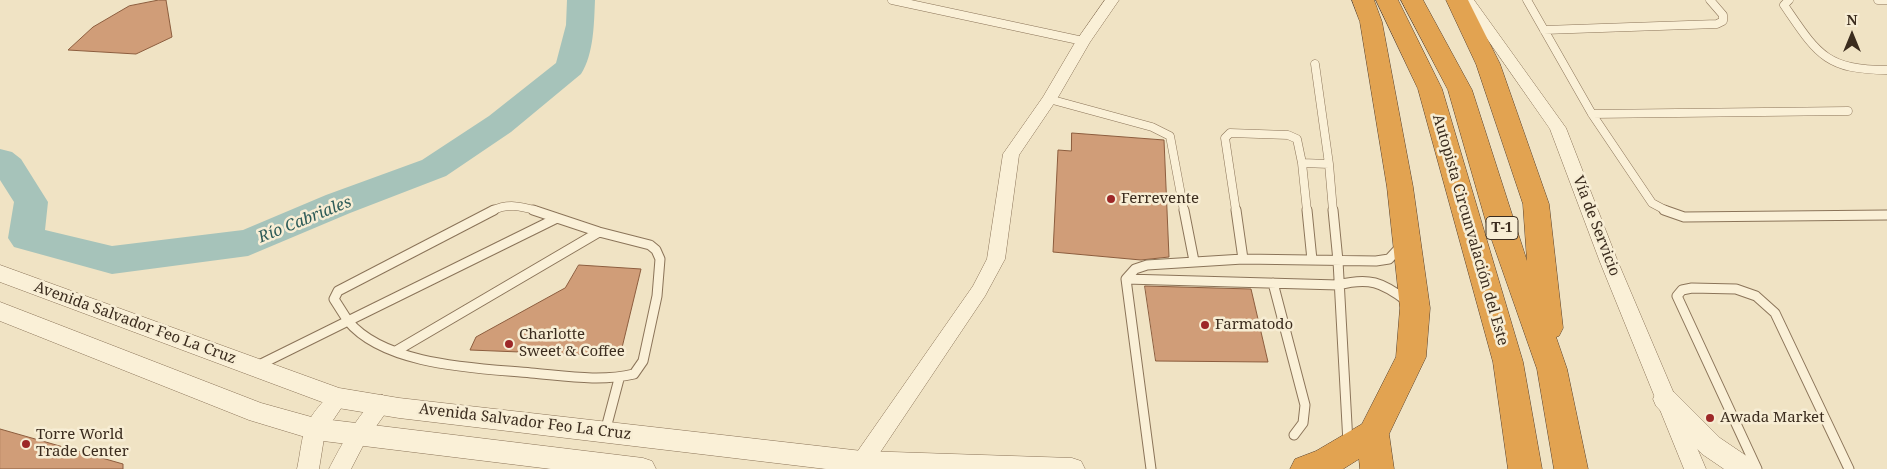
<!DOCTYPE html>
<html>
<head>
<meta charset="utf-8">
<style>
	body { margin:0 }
	#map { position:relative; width:1887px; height:469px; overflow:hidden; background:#f0e3c4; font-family:"Noto Serif",serif }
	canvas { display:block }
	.north { position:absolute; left:1827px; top:10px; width:50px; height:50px; -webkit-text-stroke:4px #f7edd4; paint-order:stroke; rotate:0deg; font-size:14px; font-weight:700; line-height:20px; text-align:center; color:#3b2c1e }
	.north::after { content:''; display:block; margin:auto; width:18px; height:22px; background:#3b2c1e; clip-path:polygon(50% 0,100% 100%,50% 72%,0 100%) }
</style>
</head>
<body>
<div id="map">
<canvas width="1887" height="469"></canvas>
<div class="north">N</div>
</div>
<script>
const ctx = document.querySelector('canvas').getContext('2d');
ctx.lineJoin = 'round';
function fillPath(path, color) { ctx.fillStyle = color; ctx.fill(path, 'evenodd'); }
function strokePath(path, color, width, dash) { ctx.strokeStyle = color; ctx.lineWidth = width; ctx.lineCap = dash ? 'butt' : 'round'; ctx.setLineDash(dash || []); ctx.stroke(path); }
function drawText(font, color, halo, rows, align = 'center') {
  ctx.font = font + ' "Noto Serif",serif'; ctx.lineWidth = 5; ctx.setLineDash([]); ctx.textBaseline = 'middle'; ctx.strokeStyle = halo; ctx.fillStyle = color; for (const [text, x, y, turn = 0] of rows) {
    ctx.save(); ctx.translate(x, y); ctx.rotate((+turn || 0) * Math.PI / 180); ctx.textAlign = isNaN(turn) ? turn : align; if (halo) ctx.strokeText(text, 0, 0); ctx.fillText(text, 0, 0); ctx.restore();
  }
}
const river = new Path2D(`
	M567,0H595C594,23 594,54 581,74L511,132L446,176L350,213L248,256L112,274L14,247L8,238L14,202L0,180V149L12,152L21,159L48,202L45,230L112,246L243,230L326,195L422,160L489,116L556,63L566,25Z`);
const building = new Path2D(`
	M159,0H166L172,37L136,54L68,50L93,27L129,6Z
	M1072,133L1164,140L1169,257L1141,260L1053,252L1058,150L1071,151Z
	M579,265L641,269L620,356L470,350L476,337L565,288Z
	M1145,286L1251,289L1268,362L1156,361Z
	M0,429L123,464V469H0Z`);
const serviceFar1 = new Path2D(`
	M892,0L1083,41
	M1527,0L1592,114L1652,203L1667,211
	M1789,0L1784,5C1817,53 1825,70 1887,70
	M1878,0H1887
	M1544,30L1717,24L1723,21V15L1710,0
	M1315,64L1329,164L1333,211
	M1049,99L1152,127L1170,136L1184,211
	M1592,114L1848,111
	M1302,163L1329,164
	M492,211C507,203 521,206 537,211
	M1236,211L1225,138L1230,133L1288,135L1297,139L1302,163L1307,211`);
const service = new Path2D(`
	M533,210L557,218
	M1184,210L1194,261
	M1236,210L1243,259
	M1307,210L1312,260
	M1333,210L1338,261L1348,443
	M1664,210L1684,217L1887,215
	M1126,279L1338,285C1369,277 1382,282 1407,301
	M1273,283L1305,405L1303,423L1294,435
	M348,321C385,366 477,368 531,373C566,376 600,382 634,374L643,361L657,296L660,259L656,250L650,245L599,232L557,218
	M348,321L334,299L338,291L494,210
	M348,321L557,218
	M396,351L599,232
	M257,366L348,321
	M605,432L619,379
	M1151,469L1126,279L1135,269L1147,265L1243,259L1376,261L1389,259L1401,246
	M1757,469L1677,296L1682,290L1692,288L1736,289L1756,296L1775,313L1849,469`);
const minor = new Path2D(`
	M1105,0H1119L1090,42L1057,99L1019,155L1005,259L985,296L869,469H855L852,462L855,455L973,286L987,259L1003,154L1043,97L1076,41Z
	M1460,0H1474L1566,128L1618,262L1706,469H1684L1600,262L1550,129Z
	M338,390L345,392L348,398L325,432L319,469H297C300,456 301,441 305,429C308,418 328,393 338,390Z
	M382,395L389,398L392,404L365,442L351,469H329C338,451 364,402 382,395Z`);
const tertiary = new Path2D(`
	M0,265L339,388L399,398L862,451L1072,458L1081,461L1085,469H826L399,418L338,408L0,282Z
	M0,302L261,403L315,418L643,458L652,461L656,469H551L315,440L249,420L0,321Z
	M1665,389L1674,392L1720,438L1754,461L1758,469H1724L1702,454L1656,406L1653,399L1656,392Z`);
const motorway = new Path2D(`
	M1352,0H1374L1382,22L1413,187L1430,308L1426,357L1389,434L1394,469H1360L1359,459L1343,469H1290L1295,459L1316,451L1362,424L1396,357L1400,308L1387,187L1360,22Z
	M1376,0H1398L1442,89L1523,362L1542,469H1508L1493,362L1418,89Z
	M1401,0H1423L1472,90L1527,261L1523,204L1476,64L1446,0H1468L1500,64L1549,204L1563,328L1559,336L1556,337L1567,369L1588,469H1554L1537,369L1488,229L1448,90Z`);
const markers = [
	[1111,199,5,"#9d2727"],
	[1205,325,5,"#9d2727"],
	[509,344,5,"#9d2727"],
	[1710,418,5,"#9d2727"],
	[26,444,5,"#9d2727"]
];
const shields = [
	[1502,228,32]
];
const shieldNames = [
	["T-1",1502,228]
];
const poiNames = [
	["Ferrevente",1121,199],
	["Farmatodo",1215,325],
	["Charlotte",519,335],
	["Sweet & Coffee",519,352],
	["Awada Market",1720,418],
	["Torre World",36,435],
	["Trade Center",36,452]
];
const streetNames = [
	["Vía de Servicio",1596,226,69],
	["Autopista Circunvalación del Este",1470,230,74],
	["Avenida Salvador Feo La Cruz",135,323,20],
	["Avenida Salvador Feo La Cruz",525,422,7]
];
const waterNames = [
	["Río Cabriales",305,220,-22]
];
fillPath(river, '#a6c3ba');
fillPath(building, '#d09d78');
strokePath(building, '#8c5d3e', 1);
strokePath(serviceFar1, '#8b7459', 9);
strokePath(service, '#8b7459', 11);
strokePath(minor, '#8b7459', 1);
strokePath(tertiary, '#8b7459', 1);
strokePath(motorway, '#59422e', 1);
strokePath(serviceFar1, '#faf0d7', 8);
strokePath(service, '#faf0d7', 9);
fillPath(minor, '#faf0d7');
fillPath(tertiary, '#faf0d7');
fillPath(motorway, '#e2a351');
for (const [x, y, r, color] of markers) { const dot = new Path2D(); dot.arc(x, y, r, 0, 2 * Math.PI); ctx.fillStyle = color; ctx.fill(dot); strokePath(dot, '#f7edd4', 2); }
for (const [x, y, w] of shields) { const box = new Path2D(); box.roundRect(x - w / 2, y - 11.5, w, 23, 4); ctx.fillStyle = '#f7edd4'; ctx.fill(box); strokePath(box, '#3b2c1e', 1); }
drawText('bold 14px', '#3b2c1e', null, shieldNames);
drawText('15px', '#3b2c1e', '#f7edd4', poiNames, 'left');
drawText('15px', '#3b2c1e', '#f7edd4', streetNames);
drawText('italic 16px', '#2d5b58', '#f7edd4', waterNames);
</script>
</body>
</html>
